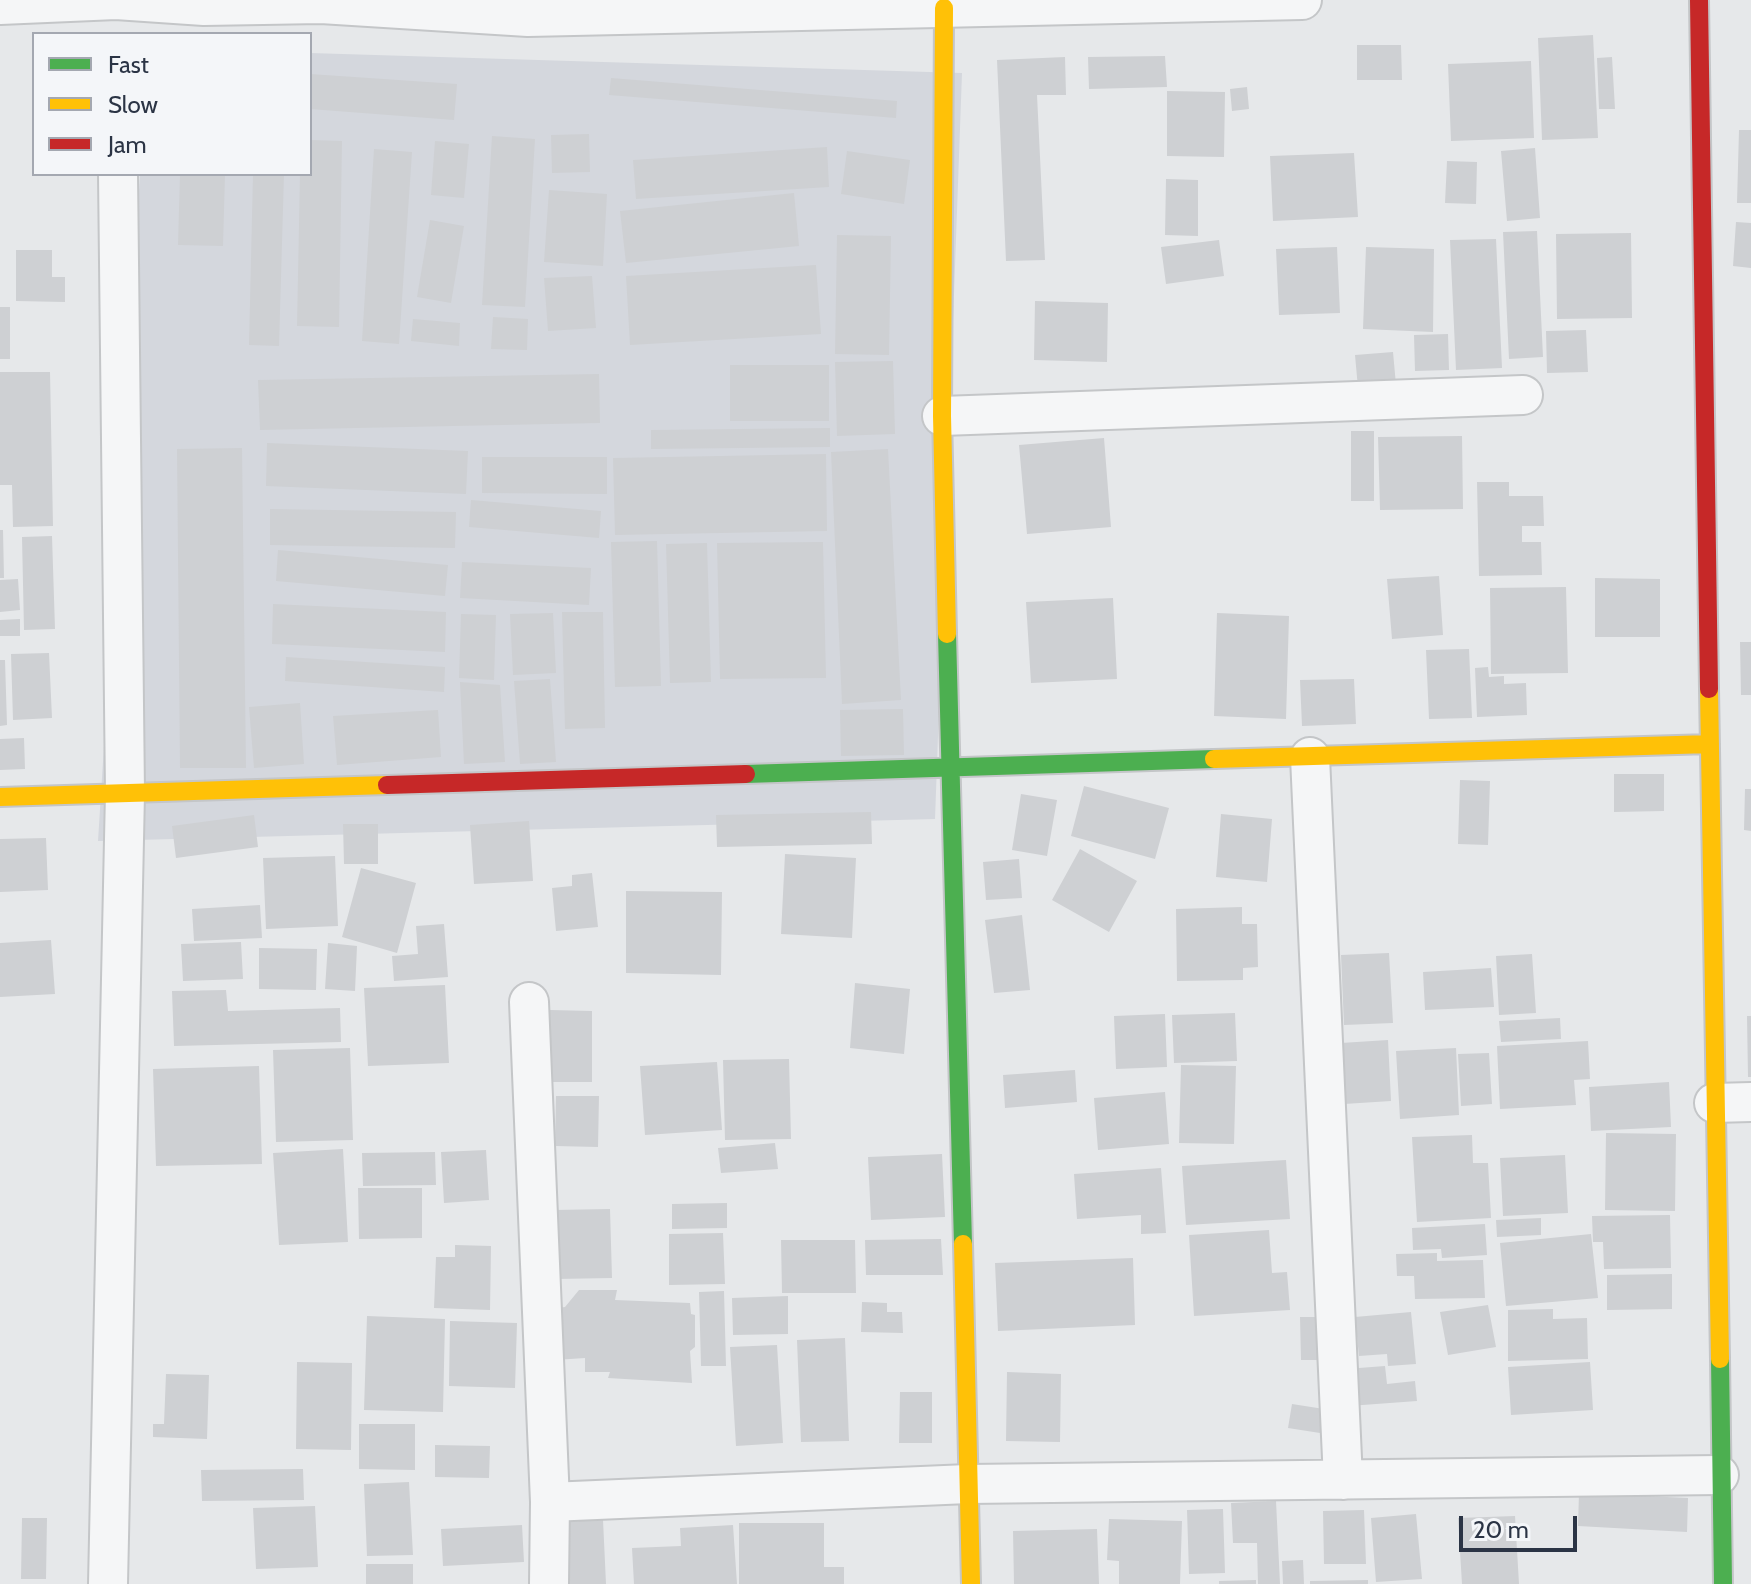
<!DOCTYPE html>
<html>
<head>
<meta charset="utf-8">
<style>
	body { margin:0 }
	#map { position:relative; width:1751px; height:1584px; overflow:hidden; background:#e6e8ea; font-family:Cabin,sans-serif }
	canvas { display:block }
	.legend { position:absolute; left:32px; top:32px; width:280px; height:144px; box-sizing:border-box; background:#f4f6f9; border:2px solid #a4a8b1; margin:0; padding:10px 14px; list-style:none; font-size:24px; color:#2b3445 }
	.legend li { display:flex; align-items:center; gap:16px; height:40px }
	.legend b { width:40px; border:2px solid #a4a8b1 }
	.scale { position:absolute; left:1459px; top:1516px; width:118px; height:36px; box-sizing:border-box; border:4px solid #2b3445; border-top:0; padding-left:10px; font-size:24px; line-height:28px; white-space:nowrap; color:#2b3445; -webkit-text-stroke:6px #f4f6f9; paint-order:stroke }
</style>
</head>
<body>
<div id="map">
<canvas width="1751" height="1584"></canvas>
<ul class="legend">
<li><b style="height:10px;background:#4caf50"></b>Fast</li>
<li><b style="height:10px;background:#ffc107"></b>Slow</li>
<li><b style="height:10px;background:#c62828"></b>Jam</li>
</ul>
<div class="scale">20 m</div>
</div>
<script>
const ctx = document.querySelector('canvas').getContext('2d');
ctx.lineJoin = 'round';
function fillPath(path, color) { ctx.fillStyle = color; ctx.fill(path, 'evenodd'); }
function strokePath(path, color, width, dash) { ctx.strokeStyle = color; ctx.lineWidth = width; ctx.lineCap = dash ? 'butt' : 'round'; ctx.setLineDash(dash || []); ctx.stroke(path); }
const built = new Path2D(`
	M310,53L962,73L935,819L98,841L140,174H310Z`);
const building = new Path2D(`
	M1593,35L1598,138L1542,140L1538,38Z
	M1357,45H1401L1402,80H1357Z
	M1165,56L1167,87L1089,89L1088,57Z
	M1065,57L1066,95H1037L1045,260L1006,261L997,60Z
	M1612,57L1615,109H1599L1597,58Z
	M1531,61L1534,138L1451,141L1448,64Z
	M310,74L457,84L454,120L310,109Z
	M611,78L897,101L896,118L609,95Z
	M1247,87L1249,109L1232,111L1230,89Z
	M1167,91L1225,92L1224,157L1167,156Z
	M1739,130H1751V203H1737Z
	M589,134L590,172L552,173L551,135Z
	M492,136L535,139L525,307L482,305Z
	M310,140L342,141L339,327L297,326L300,174H310Z
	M435,141L469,144L464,198L431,195Z
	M827,147L829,187L636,199L633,160Z
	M1535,148L1540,218L1507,221L1501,151Z
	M374,149L412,152L399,344L362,341Z
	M847,151L910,160L904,204L841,194Z
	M1354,153L1358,217L1273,221L1270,156Z
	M1447,161L1477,162L1476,204L1445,203Z
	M180,174H225L223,246L178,245Z
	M253,174H284L279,346L249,345Z
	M1166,179L1198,180V236L1165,235Z
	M549,190L607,194L603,266L544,262Z
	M794,193L799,246L626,263L620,211Z
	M430,220L464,226L451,303L417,297Z
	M1736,222L1751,223V268L1733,266Z
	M1537,231L1543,357L1509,359L1503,232Z
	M1631,233L1632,318L1557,319L1556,234Z
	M837,235L891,236L889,355L835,354Z
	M1496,239L1502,368L1456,370L1450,240Z
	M1219,240L1224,276L1166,284L1161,247Z
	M1337,247L1340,313L1279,315L1276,249Z
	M1366,247L1434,249L1433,332L1363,329Z
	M16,250H52V277H65V302L16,301Z
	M816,265L821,334L630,345L626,276Z
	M592,276L596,328L548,331L544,278Z
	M1035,301L1108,303L1107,362L1034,360Z
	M0,307H10V359H0Z
	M493,317L528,319L527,350L491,349Z
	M413,319L460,323L459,346L411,341Z
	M1586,330L1588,372L1547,373L1546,331Z
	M1448,334L1449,370L1415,371L1414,335Z
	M1393,352L1396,385L1358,388L1355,355Z
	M893,361L895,434L837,436L835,362Z
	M730,365H829V421H730Z
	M0,372H50L53,526L13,527L12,485H0Z
	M599,374L600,423L260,430L258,380Z
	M830,428V447L651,449V430Z
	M1351,431H1374V501H1351Z
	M1462,436L1463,509L1380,510L1378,437Z
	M1104,438L1111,527L1027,534L1019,445Z
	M267,443L468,451L466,494L266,486Z
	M242,448L246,768H180L177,449Z
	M888,449L901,700L842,704L831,452Z
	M826,454L827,531L615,535L613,458Z
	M482,457H607V494L482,493Z
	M1477,482H1509V496H1543L1544,526H1522V542H1541L1542,575L1479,576Z
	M471,500L601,511L599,538L469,527Z
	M270,509L456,512L455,548L270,545Z
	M0,530H3L4,578H0Z
	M52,536L55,629L24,630L22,537Z
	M657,541L661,686L615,687L611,542Z
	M823,542L826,678L720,679L717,543Z
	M707,543L711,682L670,683L666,544Z
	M278,550L448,565L445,596L276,581Z
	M462,562L591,568L589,605L460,598Z
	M1439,576L1443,635L1392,639L1387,579Z
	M1595,578L1660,579V637H1595Z
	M18,579L20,610L0,612V580Z
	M1566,587L1568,673L1491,674L1490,588Z
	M1113,598L1117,679L1031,683L1026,602Z
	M273,604L446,612L445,652L272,644Z
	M562,612H603L605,728L565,729Z
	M553,613L556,673L513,675L510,614Z
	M1217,613L1289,616L1286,719L1214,716Z
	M461,614L496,615L494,680L459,678Z
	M20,619V636H0V620Z
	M1740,642H1751V695H1741Z
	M1469,649L1472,718L1429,719L1426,650Z
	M49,653L52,718L13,720L11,654Z
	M286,657L445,667L444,692L285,681Z
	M0,660H5L7,725L0,726Z
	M1488,667L1489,677L1504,676V684L1526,683L1527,715L1477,717L1475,668Z
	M550,679L556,762L520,764L514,681Z
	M1354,679L1356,724L1302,726L1300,680Z
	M460,682L500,685L505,762L464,764Z
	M300,703L304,764L254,768L249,707Z
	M903,709L904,755L841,756L840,710Z
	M438,710L441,757L337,765L333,716Z
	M24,738L25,769L0,770V739Z
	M1614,774H1664V811L1614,812Z
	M1460,780L1490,781L1488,845L1458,844Z
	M1084,786L1169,808L1155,859L1071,836Z
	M1745,789H1751V831L1744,830Z
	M1021,794L1057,800L1047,856L1012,850Z
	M871,812L872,844L717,847L716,815Z
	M1221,814L1272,819L1267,882L1216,877Z
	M254,815L258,847L176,858L172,826Z
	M529,821L533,881L474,884L470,825Z
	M343,824H378V864H344Z
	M46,838L48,890L0,892V839Z
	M1080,849L1137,881L1109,932L1052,900Z
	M785,854L856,858L852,938L781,934Z
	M335,856L338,926L266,929L263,858Z
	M1019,859L1022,898L986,900L983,862Z
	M361,868L416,883L397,953L342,937Z
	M592,873L598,927L556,931L552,888L572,886V875Z
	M626,891L722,892L721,975L626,973Z
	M260,905L262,938L194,941L192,909Z
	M1242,907V924H1257L1258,967L1243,968V980L1177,981L1176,909Z
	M1022,915L1030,990L994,993L985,920Z
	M444,924L448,977L394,981L392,956L418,954L416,926Z
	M51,940L55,994L0,997V943Z
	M241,942L243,979L183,981L181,944Z
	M328,943L357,946L355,991L325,989Z
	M259,948L317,949L316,990L259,989Z
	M1389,953L1393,1023L1344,1025L1341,955Z
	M1532,954L1536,1013L1499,1015L1496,956Z
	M1491,968L1494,1007L1425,1010L1423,972Z
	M855,983L910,989L904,1054L850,1048Z
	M445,985L449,1063L368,1066L364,988Z
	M226,990L228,1011L340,1008L341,1042L174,1046L172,991Z
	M550,1010L592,1011V1082H549Z
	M1235,1013L1237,1061L1174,1063L1172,1015Z
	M1165,1014L1167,1067L1116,1069L1114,1016Z
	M1747,1016H1751V1077H1748Z
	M1560,1018L1561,1039L1501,1042L1499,1021Z
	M1388,1040L1391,1101L1344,1104L1341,1043Z
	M1588,1041L1590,1079L1574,1080L1576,1105L1500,1109L1497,1046Z
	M350,1048L353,1140L276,1142L273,1050Z
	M1456,1048L1459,1115L1400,1119L1396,1051Z
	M1489,1053L1492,1104L1461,1106L1458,1054Z
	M789,1059L791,1139L725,1140L723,1060Z
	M717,1062L722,1130L645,1135L640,1066Z
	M1181,1065L1236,1066L1234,1144L1179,1143Z
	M259,1066L262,1164L156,1166L153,1069Z
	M1075,1070L1077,1102L1005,1108L1003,1075Z
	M1669,1082L1671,1127L1591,1131L1589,1087Z
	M1165,1092L1169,1144L1098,1150L1094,1098Z
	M556,1096H599L598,1147L555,1146Z
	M1606,1133L1676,1134L1675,1211L1605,1210Z
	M1472,1135L1473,1163H1488L1491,1218L1417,1222L1412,1137Z
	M775,1143L778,1169L721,1173L718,1148Z
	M343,1149L348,1242L279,1245L273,1153Z
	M486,1150L489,1200L444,1203L441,1152Z
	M435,1152L436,1185L363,1186L362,1153Z
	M942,1154L945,1217L871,1220L868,1157Z
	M1565,1155L1568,1213L1503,1216L1500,1158Z
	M1286,1160L1290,1219L1186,1225L1182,1166Z
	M1161,1168L1166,1233L1141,1234V1215L1077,1219L1074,1174Z
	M358,1188H422V1238L359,1239Z
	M727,1203V1228L672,1229V1204Z
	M610,1209L612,1278L556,1279L554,1210Z
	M1670,1215L1671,1268L1604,1269L1603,1242H1593L1592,1216Z
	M1541,1218V1235L1497,1237L1496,1220Z
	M1485,1224L1487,1255L1442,1258L1441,1249L1413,1250L1412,1228Z
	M1269,1230L1272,1273L1287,1272L1290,1310L1194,1316L1189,1235Z
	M723,1233L725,1284L669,1285V1234Z
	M1591,1234L1598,1298L1506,1306L1500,1243Z
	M941,1239L943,1275H866L865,1240Z
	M781,1240H855L856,1293H782Z
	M455,1245L491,1246L490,1310L434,1308L436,1257H455Z
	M1437,1253V1261L1483,1260L1485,1298L1415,1299L1414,1276H1397L1396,1254Z
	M1133,1258L1135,1325L998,1331L995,1263Z
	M1672,1274V1309L1607,1310V1275Z
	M579,1290H617L615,1300L690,1303L691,1314L695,1315V1347L690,1351L692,1383L608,1378L610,1372H585V1358L555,1360L557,1308L565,1307Z
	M724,1291L726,1366H701L699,1292Z
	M788,1296V1334L733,1335L732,1298Z
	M862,1302L887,1303V1312H902L903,1333L861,1332Z
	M1488,1305L1496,1347L1448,1355L1440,1312Z
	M1553,1309V1319L1587,1318L1588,1359L1508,1361V1310Z
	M1411,1312L1416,1364L1388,1366L1387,1354L1359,1356L1355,1317Z
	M367,1316L445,1319L443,1412L364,1410Z
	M1300,1317H1325V1360H1301Z
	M450,1321L517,1323L515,1388L449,1386Z
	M845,1338L849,1441L801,1442L797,1340Z
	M777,1345L783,1443L736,1446L730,1347Z
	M297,1362L352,1363L351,1450L296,1449Z
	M1590,1362L1593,1410L1511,1415L1508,1367Z
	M1385,1366L1387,1384L1415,1381L1417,1401L1349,1406L1346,1369Z
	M1007,1372L1061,1374L1060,1442L1006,1441Z
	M166,1374L209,1375L207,1439L153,1437V1424H164Z
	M900,1392H932V1443H899Z
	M1292,1404L1324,1409L1320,1433L1288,1428Z
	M359,1424H415V1470L359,1469Z
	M435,1445L490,1446L489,1478L435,1477Z
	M303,1469L304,1500L202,1501L201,1470Z
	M409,1482L413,1555L367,1556L364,1484Z
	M1579,1493L1688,1498L1687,1532L1578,1526Z
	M1276,1501L1280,1584H1258L1257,1543H1233L1231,1503Z
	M315,1506L318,1567L256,1569L253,1508Z
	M1223,1509L1225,1573L1189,1574L1187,1510Z
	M1364,1510L1366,1564H1324L1323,1511Z
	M1416,1514L1422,1579L1376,1582L1371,1518Z
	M1515,1516L1519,1584H1462L1458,1518Z
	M22,1518H47L46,1579H21Z
	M1109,1519L1182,1521L1180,1584H1119V1561L1107,1560Z
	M603,1520L606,1584H561L558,1522Z
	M739,1523H824V1567H844V1584H739Z
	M522,1525L524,1562L443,1566L441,1529Z
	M733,1525L737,1584H634L632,1548L681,1546L680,1528Z
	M1097,1529L1099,1584H1014L1013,1531Z
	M1303,1560L1304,1584H1283L1282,1561Z
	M366,1564H413V1584H366Z
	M1256,1580V1584H1219V1581Z
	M1368,1580V1584H1310V1581Z`);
const street = new Path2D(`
	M0,5L116,0L204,6L321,4L528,17L1302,0
	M942,416L1523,395
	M1310,757L1343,1480
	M529,1002L550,1502L549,1584
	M1714,1103L1751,1102
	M550,1502L968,1484L1719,1475
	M108,1584L125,793L118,174`);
const fast = new Path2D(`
	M947,634L963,1244
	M746,774L1214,759
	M1720,1359L1723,1584`);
const slow = new Path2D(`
	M944,8L942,416L947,634
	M1709,689L1720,1359
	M1214,759L1710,744
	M0,797L387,785
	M963,1244L971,1584`);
const jam = new Path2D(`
	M1699,0L1709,689
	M387,785L746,774`);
fillPath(built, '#d4d7dd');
fillPath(building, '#ced0d3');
strokePath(street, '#c4c6c8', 42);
strokePath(fast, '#c4c6c8', 22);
strokePath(slow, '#c4c6c8', 22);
strokePath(jam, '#c4c6c8', 22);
strokePath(street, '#f5f6f7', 38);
strokePath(fast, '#4caf50', 18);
strokePath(slow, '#ffc107', 18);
strokePath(jam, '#c62828', 18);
</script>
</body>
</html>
